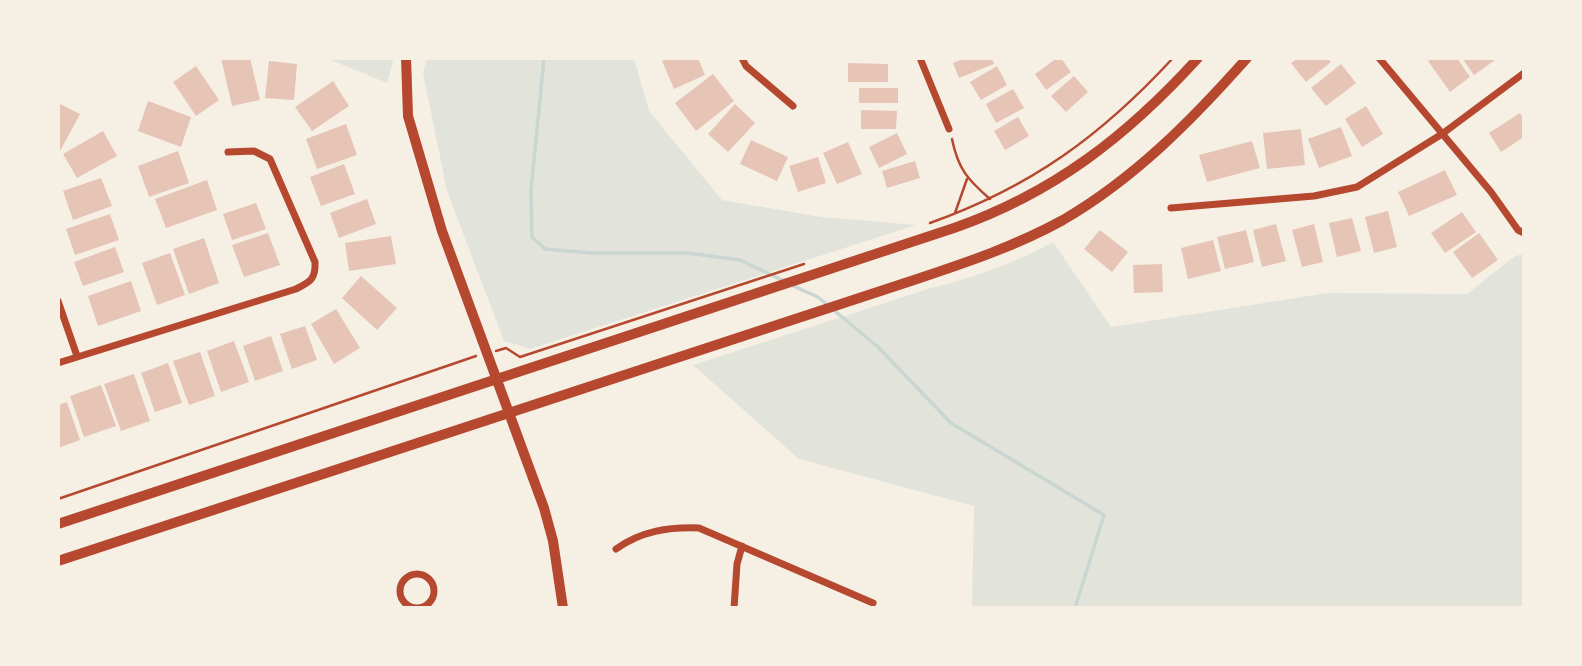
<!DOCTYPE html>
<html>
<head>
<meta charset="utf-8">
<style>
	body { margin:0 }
	#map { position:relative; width:1582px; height:666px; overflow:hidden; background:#f6efe4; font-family:Georgia,serif }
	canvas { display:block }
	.frame { position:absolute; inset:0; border:60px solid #f6efe4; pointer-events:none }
</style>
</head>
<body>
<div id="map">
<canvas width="1582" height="666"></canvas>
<div class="frame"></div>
</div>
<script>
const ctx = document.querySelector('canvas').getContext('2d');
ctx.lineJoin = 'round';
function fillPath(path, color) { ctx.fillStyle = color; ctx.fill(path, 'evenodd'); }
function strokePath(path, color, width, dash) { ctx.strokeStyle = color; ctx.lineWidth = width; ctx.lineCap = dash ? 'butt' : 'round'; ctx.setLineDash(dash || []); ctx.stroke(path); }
const green = new Path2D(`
	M326,58H394L387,83Z
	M427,58H634L649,111L722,200L821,217L916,225L530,349L504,341L447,191L423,73Z
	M1053,242L1111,327L1328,293L1467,294L1515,256L1524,254V608H972L974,506L799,459L693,365L931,288C974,278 1014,263 1053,242Z`);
const stream = new Path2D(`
	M544,58L531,191L532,237L545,249L593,253H688L740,260L784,281
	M791,285L818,297L878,347L951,423L1104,515L1075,608`);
const building = new Path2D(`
	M221,58H250L260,100L232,106Z
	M669,58H698L705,75L674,89L662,61Z
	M965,58H992L994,64L959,78L953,63Z
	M1057,58H1061L1071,72L1046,90L1035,74Z
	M1298,58H1328L1331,62L1306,82L1291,63Z
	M1433,58H1457L1470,77L1450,92L1428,61Z
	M1462,58H1498L1474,75Z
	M269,61L297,64L294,100L265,98Z
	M848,63L888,64V82H848Z
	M1341,64L1356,83L1326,106L1311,88Z
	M196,66L219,100L196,116L173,82Z
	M997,66L1007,85L981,100L970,82Z
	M713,74L734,101L696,131L675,103Z
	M1074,76L1088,92L1066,112L1051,96Z
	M333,81L349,106L312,131L295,107Z
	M859,88H898V103H859Z
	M1013,89L1024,108L996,123L986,104Z
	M148,101L191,117L181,147L138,131Z
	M58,103L80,114L58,155Z
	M735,104L755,123L728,152L708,134Z
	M1366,106L1383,134L1362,147L1345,119Z
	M861,110L897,111L896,129H861Z
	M1520,113L1524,120V137L1501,152L1489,133Z
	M1018,117L1029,136L1005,150L994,131Z
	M346,124L357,155L317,169L306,139Z
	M1341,127L1352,156L1319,168L1308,139Z
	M1301,129L1305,165L1267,169L1263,133Z
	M103,131L117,156L77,178L63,154Z
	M897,133L907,154L879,168L869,147Z
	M751,140L788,157L777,181L740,164Z
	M1252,141L1260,168L1207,182L1199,155Z
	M848,142L862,174L837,184L823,153Z
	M178,151L189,183L149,197L138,166Z
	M818,157L826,183L798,192L789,166Z
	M915,161L920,178L887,188L882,171Z
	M344,164L355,194L321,206L310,177Z
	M1445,170L1457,195L1409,216L1398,192Z
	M101,178L112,206L73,220L63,191Z
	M207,180L217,210L166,228L155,199Z
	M367,199L376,224L339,238L330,213Z
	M256,203L266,229L232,240L223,214Z
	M1388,211L1397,247L1374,253L1365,217Z
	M1462,212L1476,232L1445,253L1431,233Z
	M110,214L119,240L75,255L66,229Z
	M1352,218L1361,251L1337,257L1329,223Z
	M1276,224L1286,261L1262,267L1253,230Z
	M1314,224L1323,262L1302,267L1292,230Z
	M1100,230L1128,252L1112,272L1084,249Z
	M1246,230L1254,262L1225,269L1217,237Z
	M268,233L280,265L244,277L232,245Z
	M1479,233L1498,260L1472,278L1453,252Z
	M391,236L396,264L349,271L345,243Z
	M204,238L219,283L189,294L173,249Z
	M1213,240L1221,271L1188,279L1181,248Z
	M115,247L124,272L83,286L74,262Z
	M170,253L185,295L157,305L142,263Z
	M1162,264L1163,292L1134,293L1133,265Z
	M361,276L397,308L377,330L342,298Z
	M131,281L141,311L98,326L88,296Z
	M336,309L360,348L334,364L311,324Z
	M305,326L317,360L292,369L280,334Z
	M271,336L283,371L255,381L243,346Z
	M234,341L249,382L221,392L207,351Z
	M200,352L215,396L189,405L173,361Z
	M168,363L182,403L155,412L141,373Z
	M134,374L150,421L121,431L104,384Z
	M101,385L116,426L84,437L70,396Z
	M67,402L80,440L58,448V405Z`);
const path = new Path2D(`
	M952,139C958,169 968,180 990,199
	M955,213L967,179
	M930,223C1031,187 1101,136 1173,58
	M496,351L506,348L520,357L804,264
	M58,499L476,356`);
const minor = new Path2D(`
	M742,58L746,66L793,106
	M920,58L949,129
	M1379,58L1491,192L1518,230L1524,233
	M1171,208L1314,196L1357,187L1442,134L1524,73
	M58,301L77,356
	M58,363L296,289C310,282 316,279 315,262L270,159L254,151L228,152
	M616,549C641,531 668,527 699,528L873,603
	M400 591a17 17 0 1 1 34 0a17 17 0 1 1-34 0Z
	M734,608L737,564L742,546`);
const secondary = new Path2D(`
	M406,58L408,116L442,231L544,508L553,541L563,608
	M58,524L954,228C1054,193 1127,136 1198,58
	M58,561L914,280C965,263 1016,246 1063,220C1135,178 1192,120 1247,58`);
fillPath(green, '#e2e4dc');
strokePath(stream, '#c9d6d2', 3.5);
fillPath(building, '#e6c5b7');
strokePath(path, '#b5482f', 2.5);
strokePath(minor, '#b5482f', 7);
strokePath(secondary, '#b5482f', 10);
</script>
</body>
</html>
